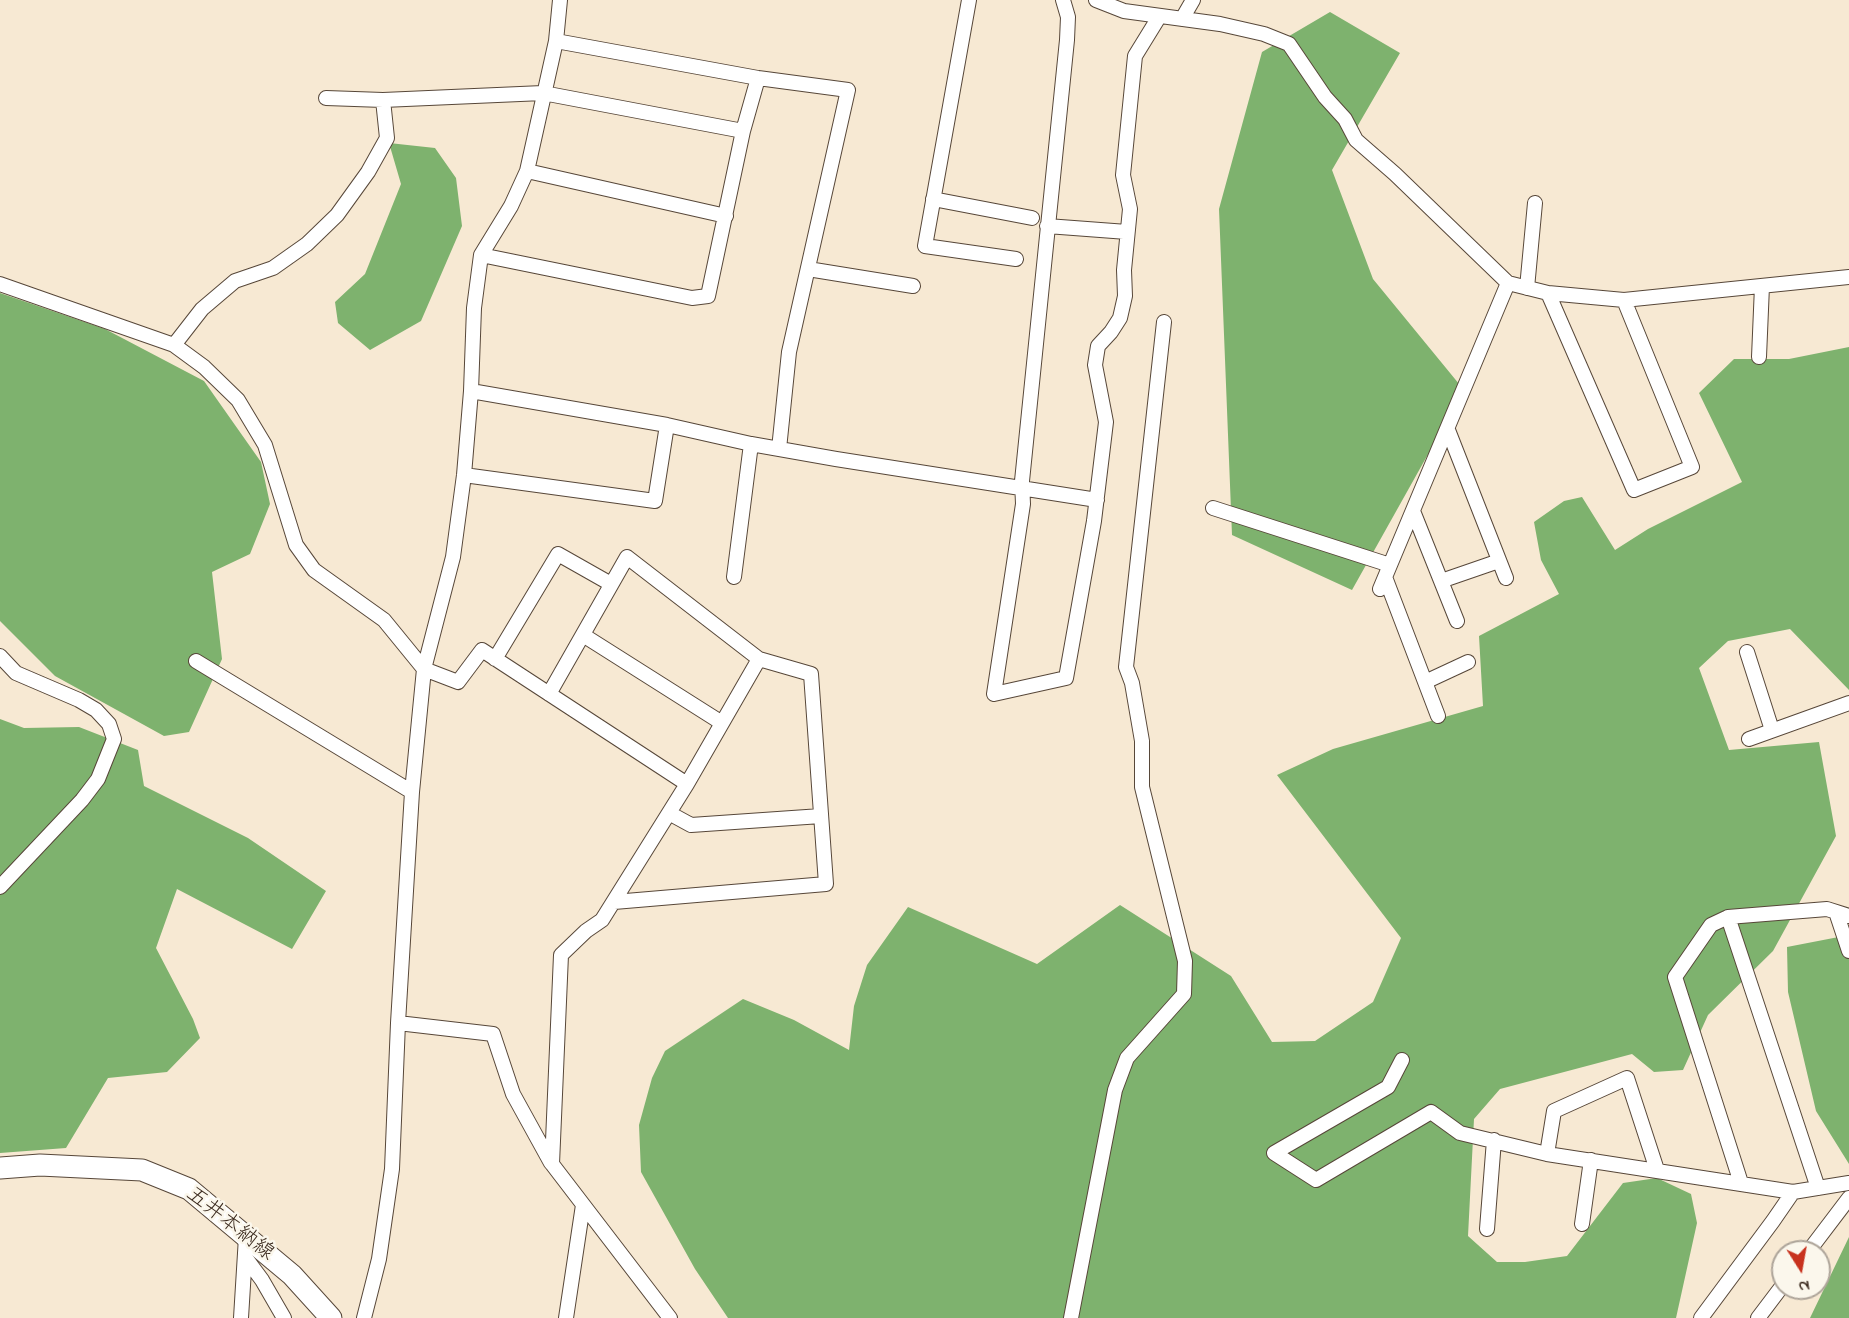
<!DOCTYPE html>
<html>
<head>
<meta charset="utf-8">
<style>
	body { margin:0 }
	#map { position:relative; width:1849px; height:1318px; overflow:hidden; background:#f7e9d3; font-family:"Indie Flower",sans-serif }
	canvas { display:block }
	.north { position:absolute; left:1771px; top:1240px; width:60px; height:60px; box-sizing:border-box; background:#fbf7ec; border:2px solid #aea59a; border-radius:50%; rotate:169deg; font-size:16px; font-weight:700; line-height:24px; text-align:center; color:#3b2a1e }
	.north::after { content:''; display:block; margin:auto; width:21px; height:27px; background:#c8321e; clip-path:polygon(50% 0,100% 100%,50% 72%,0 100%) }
</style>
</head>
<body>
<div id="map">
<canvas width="1849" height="1318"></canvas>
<div class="north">N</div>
</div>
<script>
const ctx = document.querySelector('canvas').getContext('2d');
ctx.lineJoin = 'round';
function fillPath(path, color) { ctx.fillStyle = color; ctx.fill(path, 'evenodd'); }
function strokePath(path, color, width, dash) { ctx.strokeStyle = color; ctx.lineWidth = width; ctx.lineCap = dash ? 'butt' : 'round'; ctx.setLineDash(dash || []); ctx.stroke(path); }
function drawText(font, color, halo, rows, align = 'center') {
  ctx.font = font + ' "Indie Flower","Klee One",sans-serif'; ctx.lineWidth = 5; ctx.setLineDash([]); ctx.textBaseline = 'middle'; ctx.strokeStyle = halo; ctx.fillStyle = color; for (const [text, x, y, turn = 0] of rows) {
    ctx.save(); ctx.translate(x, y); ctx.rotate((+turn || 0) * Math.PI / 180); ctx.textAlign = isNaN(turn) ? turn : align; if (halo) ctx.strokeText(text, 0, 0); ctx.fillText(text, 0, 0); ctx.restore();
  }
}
const forest = new Path2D(`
	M1330,12L1400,53L1332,170L1373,279L1464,390L1352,590L1232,535L1219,209L1262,52Z
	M389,143L435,148L456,178L462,226L421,321L370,350L338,323L335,302L365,274L401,184Z
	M0,293L105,329L204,381L261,462L270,504L250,554L212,572L222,659L189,732L164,736L55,676L0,621Z
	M1849,347V690L1790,629L1728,641L1699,668L1729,750L1819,742L1836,836L1773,951L1708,1015L1683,1070L1654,1072L1632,1054L1500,1089L1474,1119L1468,1236L1497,1262H1525L1567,1256L1623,1183L1657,1178L1691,1194L1697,1223L1676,1318H728L695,1269L641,1172L639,1125L652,1078L665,1051L743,999L794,1020L849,1050L854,1006L867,965L908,907L1037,964L1120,905L1231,976L1272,1042L1315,1041L1373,1002L1401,938L1277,775L1333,749L1483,706L1479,636L1559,594L1541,560L1534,522L1564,501L1582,497L1615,550L1648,529L1742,482L1699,393L1734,359H1789Z
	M0,719L24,728L79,727L138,750L144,786L248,838L326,891L292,949L177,889L156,948L193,1019L200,1038L167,1072L108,1078L66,1148L0,1153Z
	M1849,935V1164L1816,1111L1788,992L1787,947Z
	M1849,1237V1318H1810Z`);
const minor = new Path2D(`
	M969,0L925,246L1016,259
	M1063,0L1068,17L1067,40L1022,481L1023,504L994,694L1066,678L1094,521L1106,422L1095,365L1098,346L1111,332L1120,318L1125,296L1124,270L1130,209L1123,175L1135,56L1159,17
	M1096,0L1124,11L1220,24L1264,34L1289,44L1325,97L1345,119L1356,140L1395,174L1508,283
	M1182,19L1193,0
	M556,41L758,78L848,90L789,352L779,449
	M326,98L383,100L543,93L743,131
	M527,171L726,216
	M933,199L1032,218
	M1047,226L1127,232
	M481,255L692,298L708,296L743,131L758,78
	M808,269L913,286
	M0,284L174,345L204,367L238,400L265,445L296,545L314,570L384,620L424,669L458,682L482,650L687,784
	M1527,288L1535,203
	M1548,293L1634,490L1692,467L1624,300
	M174,345L202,309L235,281L273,268L307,244L337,215L368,172L387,138L383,100
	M1759,357L1762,286
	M471,391L667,425L751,444L836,459L1097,500
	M1448,430L1506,578
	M464,475L655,501L667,425
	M1213,508L1390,565
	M1413,511L1457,621
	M734,577L751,444
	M1385,577L1438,716
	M1441,581L1499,561
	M1380,589L1508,283L1548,293L1624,300L1849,277
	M583,635L722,723
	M1747,652L1772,730
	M0,656L16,673L79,700L96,710L109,724L114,739L98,779L82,800L0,887
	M495,659L558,554L611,584
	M196,661L412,792
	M1425,682L1468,662
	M549,694L627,557L759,659L811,674L826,884L614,902
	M1749,739L1849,703
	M669,813L691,825L821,816
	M1836,912L1849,951
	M1728,917L1818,1188
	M398,1023L493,1034L513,1094L551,1163
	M1402,1060L1388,1087L1274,1153L1316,1180L1431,1112L1460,1133L1547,1154L1793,1192L1849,1183
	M1547,1154L1554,1111L1627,1078L1657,1170
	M1741,1183L1675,977L1711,925L1728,917L1827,909L1849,916
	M1582,1224L1591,1160
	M1487,1229L1494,1140
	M1808,1252L1849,1198
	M245,1257L262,1280L284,1318
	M241,1318L246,1237
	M364,1318L379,1259L392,1169L398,1023L412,792L424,669L453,557L464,475L471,391L474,308L481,255L511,206L527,171L556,41L560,0
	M566,1318L583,1205
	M670,1318L552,1164L561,955L586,931L602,920L687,784L759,659
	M1071,1318L1115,1090L1127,1058L1184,994L1185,961L1142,787V741L1132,683L1126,667L1164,322
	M1701,1318L1773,1221L1793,1192
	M1758,1318L1783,1285`);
const primary = new Path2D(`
	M0,1168L40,1165L142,1170L189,1189L292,1275L331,1318`);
const streetNames = [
	["五井本納線",229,1225,38]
];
fillPath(forest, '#7eb26e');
strokePath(minor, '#574739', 16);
strokePath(primary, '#574739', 23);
strokePath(minor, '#fff', 14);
strokePath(primary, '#fff', 21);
drawText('21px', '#3b2a1e', '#fbf7ec', streetNames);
</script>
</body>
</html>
